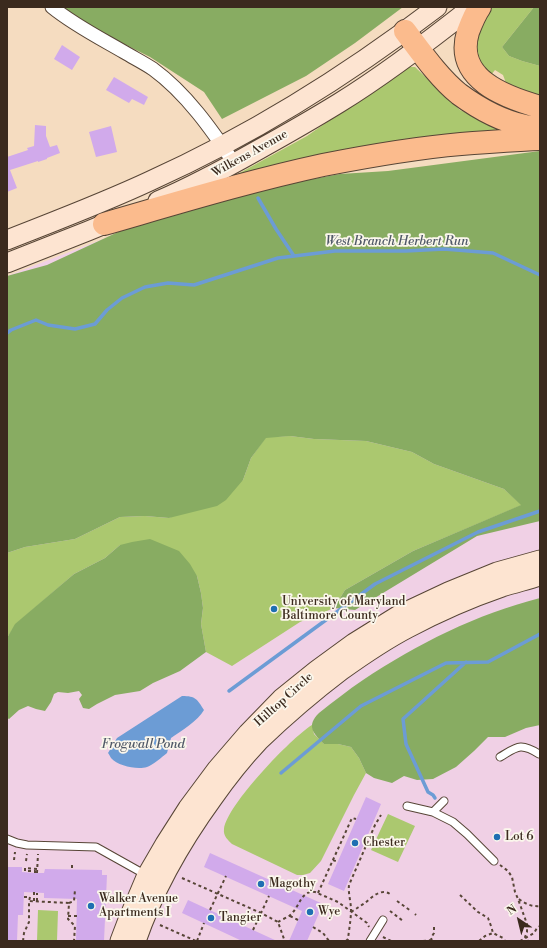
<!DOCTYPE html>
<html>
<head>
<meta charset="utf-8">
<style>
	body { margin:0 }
	#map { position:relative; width:547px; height:948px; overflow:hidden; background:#f5dcc0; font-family:"Libre Bodoni",serif }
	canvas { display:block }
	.frame { position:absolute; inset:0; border:8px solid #3b2a1e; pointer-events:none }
	.north { position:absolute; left:499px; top:900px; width:40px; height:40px; -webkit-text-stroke:3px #fbf7ec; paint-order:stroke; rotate:325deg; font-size:11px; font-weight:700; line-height:16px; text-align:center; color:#3b2a1e }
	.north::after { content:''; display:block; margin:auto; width:14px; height:18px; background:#3b2a1e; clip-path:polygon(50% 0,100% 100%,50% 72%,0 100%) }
</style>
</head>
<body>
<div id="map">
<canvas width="547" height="948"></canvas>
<div class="frame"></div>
<div class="north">N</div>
</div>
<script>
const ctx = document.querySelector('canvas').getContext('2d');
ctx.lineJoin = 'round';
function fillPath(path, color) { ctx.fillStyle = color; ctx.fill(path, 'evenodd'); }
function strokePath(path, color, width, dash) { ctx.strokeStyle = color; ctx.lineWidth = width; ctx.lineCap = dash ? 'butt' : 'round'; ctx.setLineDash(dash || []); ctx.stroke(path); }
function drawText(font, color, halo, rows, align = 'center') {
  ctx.font = font + ' "Libre Bodoni",serif'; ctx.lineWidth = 3.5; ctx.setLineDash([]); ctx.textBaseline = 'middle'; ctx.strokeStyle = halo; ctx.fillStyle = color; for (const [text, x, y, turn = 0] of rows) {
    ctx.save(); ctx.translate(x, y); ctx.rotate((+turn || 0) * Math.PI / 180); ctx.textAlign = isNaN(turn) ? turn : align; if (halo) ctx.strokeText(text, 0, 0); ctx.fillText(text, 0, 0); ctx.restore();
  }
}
const built = new Path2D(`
	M540,173V941H7V276L147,222Z`);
const green = new Path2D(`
	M490,7H534L502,47L509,56L522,61L540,66V99L509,91L503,75L495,70L487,80L474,59V32Z
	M406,67H415L460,110L504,129L463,133L334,152L236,175L307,136Z
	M290,436L314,439L366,441L412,452L434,464L504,489L522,505L413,551L345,590L334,608L300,622L232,666L206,652L201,624L203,608L201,593L197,576L120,545L105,558L74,574L16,624L7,638V553L25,547L75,539L120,517L145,516L169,518L243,480L251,458L266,437Z
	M312,725L314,734L324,744H338L351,747L359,758L366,773L354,795L321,861L310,873L303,875H297L232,844C228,840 223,836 224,829C227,805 291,738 312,725Z
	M388,814L415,826L398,862L371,850Z
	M38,910L58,911L57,941H37Z`);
const forest = new Path2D(`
	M59,7H403L355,43L306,76L222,119L204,92L150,57L70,17Z
	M534,7H540V66L522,61L509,56L502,47Z
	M540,151V521L477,536L355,610L334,608L345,590L413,551L521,505L504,489L434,464L412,452L366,441L314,439L290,436L266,438L251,458L243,480L226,500L217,506L169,518L145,516L120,517L75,539L25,547L7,553V276L47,265L131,226L152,218L291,183L340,174L388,171Z
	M150,539L179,551L190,564L197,576L201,593L203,608L201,624L206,652L180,671L153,683L140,691L115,695L97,704L89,709L83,708L79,699L82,695L79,691L68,693L58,692L54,694L51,702L45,711L36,709L28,706L19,710L9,719L7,718V638L15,624L74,574L105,558L120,545L132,542Z
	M540,598V725L526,728L505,737H488L474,751L456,767L433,779L417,780L404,776L392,783L374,778L366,773L359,758L351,747L338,744H324C313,733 306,726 319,713C333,702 348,690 363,680C417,644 477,614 540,598Z`);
const water = new Path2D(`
	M182,696C196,696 197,699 204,710C198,721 181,731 171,738L167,753C162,757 153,765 147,767C137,770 118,766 111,758C111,758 109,754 108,753L117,738Z`);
const stream = new Path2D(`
	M258,198L276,229L294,256
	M7,333L11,330L36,320L48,325L75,329L95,324L107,310L122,298L145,287L168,283L194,285L278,258L335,251H406L444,249L493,253L540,275
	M229,691L375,584L478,532L540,511
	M281,773L361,706L446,663L488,662L540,634
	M435,798L433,795L428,792L406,744L403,719L466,662`);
const building = new Path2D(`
	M62,45L80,57L72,70L54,59Z
	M114,77L148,97L144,105L132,99L129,103L106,90Z
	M35,125L46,126V136L50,147L57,145L60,153L47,158V159L38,162V161L10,170L17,188L7,192V157L28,150L27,148L34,146Z
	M111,126L117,152L96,157L89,132Z
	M366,797L381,804L344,891L328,884Z
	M210,853L323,904L307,941H289L302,911L204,867Z
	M7,867H22V872L35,873H44L45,869L102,870V875H107L104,941H76L77,899L44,898V893L24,892L23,915H18L17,941H7Z
	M188,900L253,930L277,941H242L182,913Z`);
const path = new Path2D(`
	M14,860L15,852
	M333,860L338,862
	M26,861L27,854
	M500,865L508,871L512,877L515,892L518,899L527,924V932L525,937L528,941
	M72,868V862
	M35,873V871H25V868L38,869
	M37,873L38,854
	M182,878L261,913L278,922L284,939L283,941
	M318,893L352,818L356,819
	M460,895L478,912L488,918L491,926L493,933
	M24,897H30L29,901
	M519,899C525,904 533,907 540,906
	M34,901V892
	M37,901V893
	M397,901L411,911
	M69,903L74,901L75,890
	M210,910L226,876
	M390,911L403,921
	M351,912C356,909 360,906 365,903C372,897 381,888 390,894
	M415,914L416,915
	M68,916H77
	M290,916L298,920
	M278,922C281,920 286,918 289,916C300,908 300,890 315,892L338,902L367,923L369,927
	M160,925L196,941
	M313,927L323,933L329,941
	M253,930L269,896
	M383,937L391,941
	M23,941L24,933L29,922V901L69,903L68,919L75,926L74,941
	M197,941L204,923
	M346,941L348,939C349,929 351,920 351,910C351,902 348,893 349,885L375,825L381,815
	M423,941L431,940
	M432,941L431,938L434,933V927
	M479,941L485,936L493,933L503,938L505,941
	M520,941L534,933L537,928L540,926`);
const lane = new Path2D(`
	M500,757C517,747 520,742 539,754
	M407,806L433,812L453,822L467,834L494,861
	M433,812L444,801
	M7,839L17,843L27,845L96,847L146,875
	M370,941L383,920`);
const street = new Path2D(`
	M52,7C74,25 100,38 124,52C134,58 144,63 153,69C186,93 212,130 234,163`);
const secondary = new Path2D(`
	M158,201C193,186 226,168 258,150C285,135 313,119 339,103C386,74 429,41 472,7
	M7,240C55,221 103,203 150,181C252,135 348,75 437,7
	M7,263L88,231L117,219
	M120,941L128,920L147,875L165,844L188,808L217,769L248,733L281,699L317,670L354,643L399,615L448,592L497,572L540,560
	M136,941C154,889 181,842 213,798C227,778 242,759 259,741C285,716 313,692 342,670C363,655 385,640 408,628C438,612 470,598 502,587C515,583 527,580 540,576`);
const highway = new Path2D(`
	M480,7C475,14 471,24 468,32C454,79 505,97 540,107
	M405,31C421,52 439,78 459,94C478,108 502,121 525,126C530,127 535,128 540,128
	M104,224C177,203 249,181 323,165C369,156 415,148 461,144C487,142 514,140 540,139`);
const markers = [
	[274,609,4,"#1f6fb2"],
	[497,837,4,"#1f6fb2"],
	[355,843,4,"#1f6fb2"],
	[261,884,4,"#1f6fb2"],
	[91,906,4,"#1f6fb2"],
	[310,912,4,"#1f6fb2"],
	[211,918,4,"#1f6fb2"]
];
const streetNames = [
	["Wilkens Avenue",250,154,-29],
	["Hilltop Circle",284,700,-42]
];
const poiNames = [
	["University of Maryland",282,602],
	["Baltimore County",282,616],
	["Lot 6",505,837],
	["Chester",363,843],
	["Magothy",269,884],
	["Walker Avenue",99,899],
	["Apartments I",99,913],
	["Wye",318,912],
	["Tangier",219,918]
];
const waterNames = [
	["West Branch Herbert Run",397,242],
	["Frogwall Pond",143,745]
];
fillPath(built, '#f0d0e5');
fillPath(green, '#abc86f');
fillPath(forest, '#88ac62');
fillPath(water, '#6c9cd5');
strokePath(stream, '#6c9cd5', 3.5);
fillPath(building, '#d1aaeb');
strokePath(lane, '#574536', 9);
strokePath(street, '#574536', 15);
strokePath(secondary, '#574536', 21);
strokePath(highway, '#574536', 24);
strokePath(path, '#574536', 2, [3, 3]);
strokePath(lane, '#fff', 7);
strokePath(street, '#fff', 13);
strokePath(secondary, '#fde4d1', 19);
strokePath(highway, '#fbbb8d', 22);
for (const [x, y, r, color] of markers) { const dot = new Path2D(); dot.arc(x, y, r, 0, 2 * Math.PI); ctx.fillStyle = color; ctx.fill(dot); strokePath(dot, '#fbf7ec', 1.5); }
drawText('12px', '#3b2a1e', '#fbf7ec', streetNames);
drawText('12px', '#3b2a1e', '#fbf7ec', poiNames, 'left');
drawText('italic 13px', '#4f5867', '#fbf7ec', waterNames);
</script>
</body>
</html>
